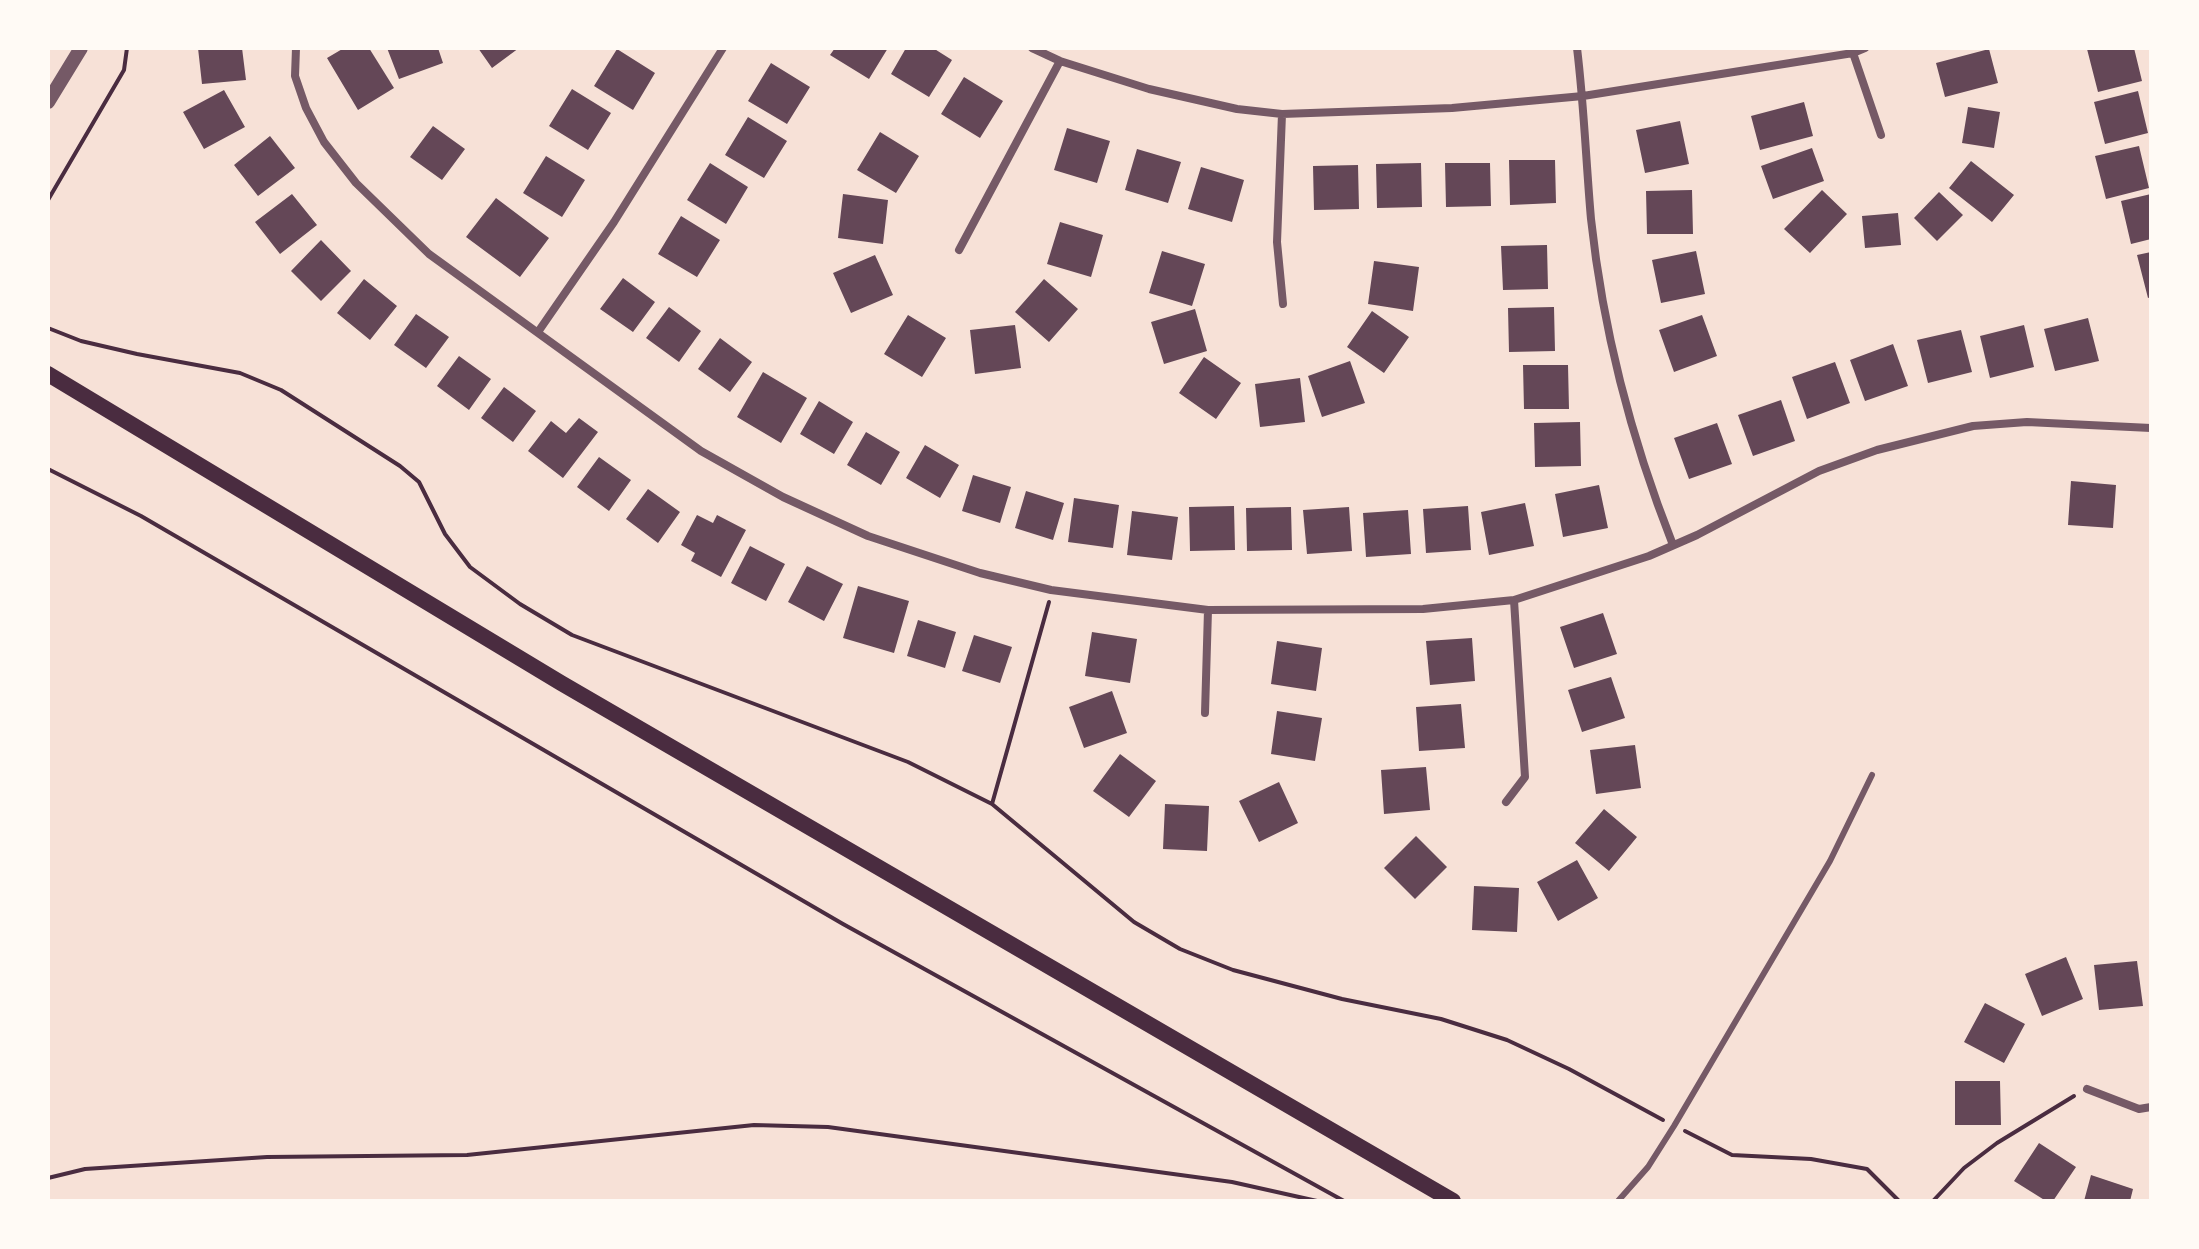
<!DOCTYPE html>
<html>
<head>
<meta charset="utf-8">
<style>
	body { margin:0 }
	#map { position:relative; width:2199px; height:1249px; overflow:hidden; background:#f7e1d7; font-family:"Exo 2",sans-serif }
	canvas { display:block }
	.frame { position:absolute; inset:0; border:50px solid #fffaf5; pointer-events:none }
</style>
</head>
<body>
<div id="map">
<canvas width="2199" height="1249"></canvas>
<div class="frame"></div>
</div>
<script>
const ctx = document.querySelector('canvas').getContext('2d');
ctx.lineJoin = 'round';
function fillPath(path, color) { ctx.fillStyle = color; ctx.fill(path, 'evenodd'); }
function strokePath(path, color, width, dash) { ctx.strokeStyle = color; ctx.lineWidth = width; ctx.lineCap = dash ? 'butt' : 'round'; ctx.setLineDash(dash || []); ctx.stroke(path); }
const building = new Path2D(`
	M198,48H242L246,80L202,84Z
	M344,48H369L394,88L358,110L327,58Z
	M387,48H438L443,63L399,79Z
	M478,48H519L492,68Z
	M835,48H888L869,79L830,55Z
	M906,48H933L952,60L929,97L891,74Z
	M2091,48H2134L2142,81L2098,92L2087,49Z
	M617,49L655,73L633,110L594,86Z
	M1989,49L1998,83L1945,97L1936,63Z
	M771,63L810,87L787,124L748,101Z
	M964,77L1003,101L980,138L941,114Z
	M572,89L611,113L588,150L549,126Z
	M224,90L245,127L204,149L183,112Z
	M2138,91L2148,133L2105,144L2094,102Z
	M1804,102L1813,136L1760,150L1751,116Z
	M1968,107L2000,112L1994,148L1962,143Z
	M748,117L787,141L764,178L725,155Z
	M1680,121L1689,164L1645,173L1636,130Z
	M433,126L465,149L442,180L410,157Z
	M1067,128L1110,141L1097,183L1054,170Z
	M880,132L919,156L896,193L857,170Z
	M270,136L295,168L258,196L234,165Z
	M2139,146L2149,188L2106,199L2095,156Z
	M1812,148L1824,181L1773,199L1761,166Z
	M1137,149L1181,162L1168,203L1125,190Z
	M546,156L585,180L562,217L523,193Z
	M1509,160H1555L1556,203L1510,205Z
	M1971,161L2014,195L1992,222L1949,188Z
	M710,163L748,187L726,224L687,200Z
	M1421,163L1422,207L1377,208L1376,164Z
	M1445,163H1490L1491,206L1446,207Z
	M1358,165L1359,209L1314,210L1313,166Z
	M1201,167L1244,180L1232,222L1188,209Z
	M1692,190L1693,234H1647L1646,191Z
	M1822,190L1847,214L1810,253L1784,229Z
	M1939,192L1963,215L1937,241L1914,218Z
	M292,194L317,225L280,254L255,222Z
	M843,194L888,200L883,244L838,238Z
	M2151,194V239L2131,244L2121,201Z
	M496,198L549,238L520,277L466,237Z
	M1898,213L1901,245L1865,248L1862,216Z
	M681,216L720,240L697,277L658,254Z
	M1060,222L1103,235L1091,277L1047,264Z
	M321,240L351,271L321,301L291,271Z
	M1547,245L1548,289L1503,290L1501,246Z
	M1162,251L1205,264L1192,306L1149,293Z
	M1696,251L1705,294L1661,303L1652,260Z
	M2151,252V297L2148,298L2137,255Z
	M875,255L893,295L851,313L833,273Z
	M1374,261L1419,267L1413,311L1368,304Z
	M623,278L655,302L633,332L600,309Z
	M364,279L397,306L370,340L337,313Z
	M1044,279L1078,309L1049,342L1015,312Z
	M669,307L701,331L679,362L646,338Z
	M1554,307L1555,351L1509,352L1508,308Z
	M1195,309L1207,351L1164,364L1151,322Z
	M1372,311L1409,337L1384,373L1347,347Z
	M416,314L449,337L426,368L394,345Z
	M908,315L946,338L922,377L884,354Z
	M1702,315L1717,356L1674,372L1659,330Z
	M2088,318L2099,361L2055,371L2044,329Z
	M1015,325L1021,368L975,374L970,330Z
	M2024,325L2034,367L1990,378L1980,336Z
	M1961,330L1972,372L1928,383L1917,340Z
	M720,338L752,362L730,392L698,369Z
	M1893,344L1908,386L1865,401L1850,360Z
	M459,356L491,379L469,410L437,386Z
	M1204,357L1241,383L1216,419L1179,393Z
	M1350,361L1365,403L1322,417L1308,376Z
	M1835,362L1850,403L1807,419L1792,377Z
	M1523,365H1568L1569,409H1524Z
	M763,372L807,398L781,443L737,417Z
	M1300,378L1305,422L1260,427L1255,384Z
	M504,387L536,411L513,442L481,418Z
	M1781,400L1795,441L1753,456L1738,415Z
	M819,401L853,422L834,454L800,434Z
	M579,418L598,432L563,478L528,451L551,421L566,433Z
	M1580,422L1581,466L1535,467L1534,423Z
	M1717,423L1732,464L1689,479L1674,438Z
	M866,432L900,452L881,485L847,465Z
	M925,445L959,465L940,498L906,478Z
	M599,457L631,480L609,511L577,487Z
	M973,475L1011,487L1000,523L962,511Z
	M2071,481L2116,485L2113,528L2068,525Z
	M1599,485L1608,528L1563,537L1555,494Z
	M648,489L680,512L658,543L626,519Z
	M1026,491L1064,503L1053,540L1015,528Z
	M1074,498L1119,505L1113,548L1068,542Z
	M1525,503L1534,546L1489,555L1481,512Z
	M1234,506L1235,550L1190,551L1189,507Z
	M1468,506L1471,550L1426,553L1423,509Z
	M1291,507L1292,550L1247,551L1246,508Z
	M1349,507L1352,551L1307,554L1303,510Z
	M1408,510L1411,554L1366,557L1363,513Z
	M1132,511L1178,517L1172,560L1127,555Z
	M697,515L713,523L717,515L746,530L721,577L691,561L695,553L681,545Z
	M750,546L785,564L766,601L731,583Z
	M807,566L843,584L824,621L788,602Z
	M858,586L909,601L894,653L843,638Z
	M1603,613L1617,654L1574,668L1560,627Z
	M918,620L956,632L945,668L907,656Z
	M1092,632L1137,639L1130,683L1085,676Z
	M974,635L1012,647L1000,683L962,671Z
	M1472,638L1475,681L1430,685L1426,641Z
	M1277,641L1322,648L1316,691L1271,684Z
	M1611,677L1625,718L1582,732L1568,690Z
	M1112,691L1127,733L1084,748L1069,707Z
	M1461,704L1465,748L1419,751L1416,707Z
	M1277,711L1322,718L1315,761L1271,754Z
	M1635,745L1641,788L1596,794L1590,750Z
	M1120,754L1156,781L1129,817L1093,791Z
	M1426,767L1430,810L1384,814L1381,770Z
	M1279,782L1298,823L1259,842L1239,801Z
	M1165,804L1209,806L1207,851L1163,849Z
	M1604,809L1637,837L1609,871L1575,843Z
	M1416,836L1447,867L1415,899L1384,868Z
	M1577,860L1598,898L1558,921L1537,882Z
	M1474,886L1519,888L1517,932L1472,930Z
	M2066,957L2083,999L2042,1016L2025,974Z
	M2137,961L2143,1006L2099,1010L2094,965Z
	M1985,1003L2025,1024L2004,1063L1964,1042Z
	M1955,1081H2000L2001,1125H1955Z
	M2039,1143L2076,1167L2053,1201H2046L2014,1181Z
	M2091,1175L2133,1189L2130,1201H2084Z`);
const path = new Path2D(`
	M48,200L124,70L127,48
	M48,328L81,341L137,354L240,373L281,390L400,466L419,482L445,534L470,567L520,604L572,635L908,762L992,804L1134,922L1180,949L1233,970L1342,999L1441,1019L1507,1040L1569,1069L1663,1120
	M48,469L141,516L843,924L1344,1201
	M992,804L1049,602
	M1685,1131L1732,1155L1811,1159L1867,1169L1899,1201
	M48,1178L85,1169L267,1157L467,1155L754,1125L828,1127L1232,1182L1317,1201
	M1933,1201L1964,1168L1997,1143L2074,1096`);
const service = new Path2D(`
	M1618,1201L1648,1167L1674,1126L1830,861L1872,775`);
const minor = new Path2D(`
	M296,48L295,76L306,108L324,142L356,183L429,254L701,451L783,497L868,536L980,573L1051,590L1208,610L1423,609L1514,600L1649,556L1697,535L1819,471L1877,450L1973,426L2027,422L2151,428
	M1032,48L1060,61L1149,89L1237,109L1282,114L1452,108L1583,96L1853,53L1865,48
	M1577,48C1584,105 1586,162 1591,219C1603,331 1632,441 1673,545
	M1853,53L1881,135
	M1282,114L1277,242L1283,304
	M959,250L1060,61
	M538,332L614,222L723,48
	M1205,713L1208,610
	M1506,802L1525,777L1514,600
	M2087,1089L2139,1109L2151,1107`);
const tertiary = new Path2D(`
	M48,102L81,48`);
const secondary = new Path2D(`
	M48,374L561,683L1453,1201`);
fillPath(building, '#644757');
strokePath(path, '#4a2c40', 4);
strokePath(service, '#755966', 6);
strokePath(minor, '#755966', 8);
strokePath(tertiary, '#755966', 14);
strokePath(secondary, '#4a2c40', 16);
</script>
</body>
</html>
